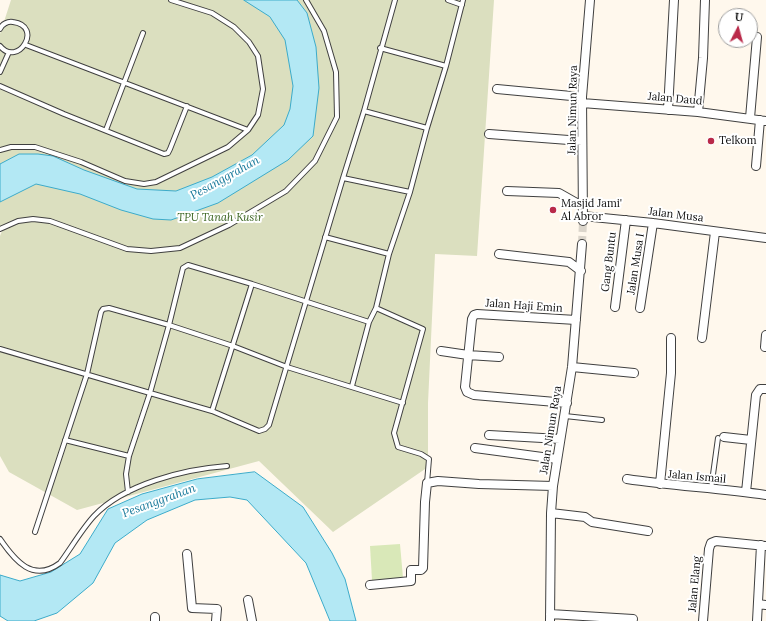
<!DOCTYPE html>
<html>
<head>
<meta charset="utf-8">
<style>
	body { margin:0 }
	#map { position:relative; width:766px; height:621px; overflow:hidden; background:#fff8ed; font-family:Lora,serif }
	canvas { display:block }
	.north { position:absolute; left:718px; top:8px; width:40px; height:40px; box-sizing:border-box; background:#fff; border:1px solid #9e9e9e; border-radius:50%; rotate:6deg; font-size:11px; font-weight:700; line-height:16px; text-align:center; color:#0d0d0d }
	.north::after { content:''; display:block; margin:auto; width:14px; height:18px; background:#b92949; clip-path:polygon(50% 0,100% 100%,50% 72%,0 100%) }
</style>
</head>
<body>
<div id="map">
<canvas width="766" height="621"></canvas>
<div class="north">U</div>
</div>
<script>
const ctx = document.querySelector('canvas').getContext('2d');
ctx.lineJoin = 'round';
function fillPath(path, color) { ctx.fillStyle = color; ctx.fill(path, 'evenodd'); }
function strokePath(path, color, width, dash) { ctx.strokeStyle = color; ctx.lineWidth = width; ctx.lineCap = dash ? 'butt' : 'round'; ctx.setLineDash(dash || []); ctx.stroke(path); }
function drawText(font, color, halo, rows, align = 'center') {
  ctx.font = font + ' Lora,serif'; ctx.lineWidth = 4; ctx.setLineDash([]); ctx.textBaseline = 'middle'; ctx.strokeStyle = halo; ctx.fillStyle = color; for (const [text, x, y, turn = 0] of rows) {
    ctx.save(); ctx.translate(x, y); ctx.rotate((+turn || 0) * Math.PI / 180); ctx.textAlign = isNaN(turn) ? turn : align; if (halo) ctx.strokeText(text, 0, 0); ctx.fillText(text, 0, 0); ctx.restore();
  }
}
const green = new Path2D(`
	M400,544L403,578L372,580L370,546Z`);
const cemetery = new Path2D(`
	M11,0H494L477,256L435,254L428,403V467L333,532L259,461L77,510L9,472L0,456V236L2,231L0,229V34Z`);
const water = new Path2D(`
	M244,0H297L307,13L316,47L319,88L313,136L288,160L218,203L171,220L153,219L121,210L80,194L36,184L0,202V164L19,154H38L53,156L84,170L137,189L176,191L212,177L252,155L284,125L290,109L293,86L285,40L270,17Z
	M255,472L303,507L332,553L345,579L356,621H330L306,563L247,500L230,497L195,500L147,520L115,543L93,583L57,613L34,621H8L0,616V575L20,581L51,572L80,554L108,509L142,494L197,479Z`);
const streetTunnel = new Path2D(`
	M582,244L583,221`);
const lane = new Path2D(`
	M171,0L212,13L234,27L249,42L258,56L263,89L258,115L248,130
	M448,0L462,5
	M0,29C2,24 8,21 13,22C44,26 18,68 0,46
	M380,48L446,66
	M0,72L9,52
	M0,86L64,114L164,154L168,153L170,149L187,106
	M364,111L427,128
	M106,130L143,33
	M0,150L11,147H35L81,162L125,181L144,184L156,182L228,147L248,130L26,45
	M343,178L410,192
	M0,229L18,221L33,219L50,221L127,249L151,251L180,248L229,225L286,191L315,161L337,117L336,72L324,31L306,0
	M325,237L389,254
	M252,284L212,411L259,431L265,429L269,425L343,178L364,111L395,0
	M376,308L423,329L394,433L398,447L421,454L429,459L427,483
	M369,322L252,284L188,265L183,268L169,325L233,346L287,367L403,403
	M0,349L150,393L129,456L65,440
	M352,386L369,322L376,308L389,254L410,192L427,128L446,66L463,0
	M565,416L602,420
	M711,489L718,438
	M128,492L126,474L129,456
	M35,532L87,374L101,312L103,309L109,308L169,325L150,393L212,411
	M0,539C15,561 33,583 60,563C71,548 82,529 94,516C124,484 185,469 227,466`);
const street = new Path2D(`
	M497,89L582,97
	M582,103L698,112L766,121
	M668,110L674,0
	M698,112L703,58L705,0
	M750,118L757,37
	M489,134L582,141
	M756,166L760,120
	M507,191L559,193L582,206
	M583,216L653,223L766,238
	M583,221L582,97L590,0
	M499,254L569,262L581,271
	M615,307L626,220
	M640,308L653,223
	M702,338L715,232
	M765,347L766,335
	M441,351L468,355L499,357
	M572,367L634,373
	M567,403L474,395L467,392L465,387L472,319L474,315L477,314L576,320
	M489,435L560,439
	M724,437L751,440
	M475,448L557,459
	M627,479C673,486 720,488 766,495
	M660,484L671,373V338
	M746,492L756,395L760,389H766
	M551,513L585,517L592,522L648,531
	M187,554L192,608L217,609L216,621
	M370,585L411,581V570H421L423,568L425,502L427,483L438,481L479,484L553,486
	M248,600L252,621
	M758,604L766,605
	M550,614L633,619
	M155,621V617
	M550,621L551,513L553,486L572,367L582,244
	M703,621L709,549L711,543L716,541L766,546
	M757,621L761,545`);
const markers = [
	[711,141,4,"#b92949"],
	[553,210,4,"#b92949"]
];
const streetNames = [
	["Jalan Daud",675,99,5],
	["Jalan Nimun Raya",573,110,-89],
	["Jalan Musa",676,215,7],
	["Gang Buntu",609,262,-83],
	["Jalan Musa I",636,264,-81],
	["Jalan Haji Emin",524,306,4],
	["Jalan Nimun Raya",551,430,-81],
	["Jalan Ismail",697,477,5],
	["Jalan Elang",695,584,-85]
];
const poiNames = [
	["Telkom",719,141],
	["Masjid Jami'",561,204],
	["Al Abror",561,217]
];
const parkNames = [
	["TPU Tanah Kusir",220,218]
];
const waterNames = [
	["Pesanggrahan",225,178,-29],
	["Pesanggrahan",159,501,-20]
];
fillPath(green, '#d9e8b8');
fillPath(cemetery, '#dbdfbf');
fillPath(water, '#b3e8f4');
strokePath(water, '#3cabca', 1);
strokePath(streetTunnel, '#dbd5cb', 8, [8, 4]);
strokePath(lane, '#404040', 6);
strokePath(street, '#404040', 10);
strokePath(lane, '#fff', 4);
strokePath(street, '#fff', 8);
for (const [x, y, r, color] of markers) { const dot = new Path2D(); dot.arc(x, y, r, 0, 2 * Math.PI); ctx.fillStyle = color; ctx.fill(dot); strokePath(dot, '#fff', 1.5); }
drawText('11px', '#0d0d0d', '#fff', streetNames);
drawText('11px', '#0d0d0d', '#fff', poiNames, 'left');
drawText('italic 11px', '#39631f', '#fff', parkNames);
drawText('italic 12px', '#197a9b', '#fff', waterNames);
</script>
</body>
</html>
